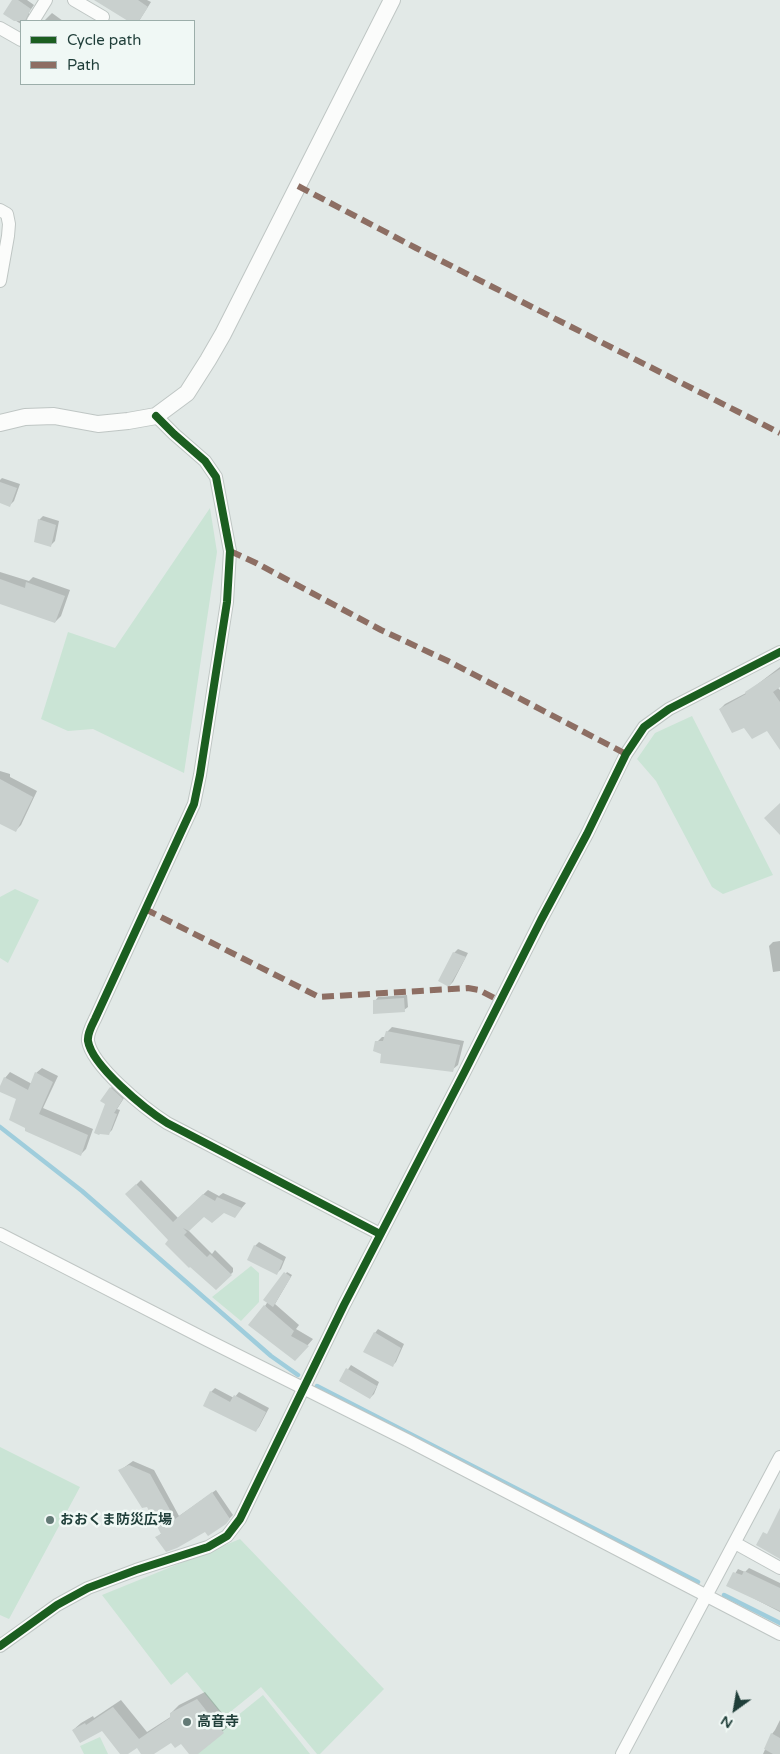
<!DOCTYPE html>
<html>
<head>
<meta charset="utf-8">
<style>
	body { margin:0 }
	#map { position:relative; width:780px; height:1754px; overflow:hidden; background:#e2e9e7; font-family:"Varela Round",sans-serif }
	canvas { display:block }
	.legend { position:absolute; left:20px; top:20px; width:175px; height:65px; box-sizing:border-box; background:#f0f8f5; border:1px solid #9caeaa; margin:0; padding:6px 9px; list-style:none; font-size:15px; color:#1f3e39 }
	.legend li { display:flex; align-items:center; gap:10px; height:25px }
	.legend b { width:25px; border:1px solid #9caeaa }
	.north { position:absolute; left:710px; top:1684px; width:50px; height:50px; -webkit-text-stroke:4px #f0f8f5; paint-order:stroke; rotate:212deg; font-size:14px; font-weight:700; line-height:20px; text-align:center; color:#1f3e39 }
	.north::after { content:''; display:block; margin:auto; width:18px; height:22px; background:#1f3e39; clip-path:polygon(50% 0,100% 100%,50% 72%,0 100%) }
</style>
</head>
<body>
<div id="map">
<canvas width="780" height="1754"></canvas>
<ul class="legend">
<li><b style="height:6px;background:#1b5e20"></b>Cycle path</li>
<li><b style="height:6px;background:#8d6e63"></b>Path</li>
</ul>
<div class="north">N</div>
</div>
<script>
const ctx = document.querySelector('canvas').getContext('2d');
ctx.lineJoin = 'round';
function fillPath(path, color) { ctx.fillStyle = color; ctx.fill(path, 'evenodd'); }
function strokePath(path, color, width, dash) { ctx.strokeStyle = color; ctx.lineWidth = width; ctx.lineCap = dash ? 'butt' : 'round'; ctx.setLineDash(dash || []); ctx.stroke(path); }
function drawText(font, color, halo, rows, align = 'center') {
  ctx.font = font + ' "Varela Round","Noto Sans JP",sans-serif'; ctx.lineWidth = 5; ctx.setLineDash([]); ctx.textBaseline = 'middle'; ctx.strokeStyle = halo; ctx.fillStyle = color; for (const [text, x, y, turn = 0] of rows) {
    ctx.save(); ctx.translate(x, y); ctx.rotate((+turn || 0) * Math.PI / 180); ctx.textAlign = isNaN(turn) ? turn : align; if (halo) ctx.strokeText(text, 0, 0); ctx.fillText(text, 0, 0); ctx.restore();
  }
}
const green = new Path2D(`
	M210,508L217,552L184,773L93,729L68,731L41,719L68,632L115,648Z
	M692,716L773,875L723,894L712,887L656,781L637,759L655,733Z
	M15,889L39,900L8,963L0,958V897Z
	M251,1266L259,1273V1302L241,1321L212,1297Z
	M0,1447L80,1487L9,1619L0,1615Z
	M240,1539L384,1689L320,1754H317L261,1687L224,1717L187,1672L171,1685L102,1595Z
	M263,1695L310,1754H190Z
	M100,1737L108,1754H84L80,1746Z`);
const shadow = new Path2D(`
	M14,0H27L34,5L29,12V19L27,21H21V24L5,14Z
	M115,0H147L151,2L139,21H131L110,8Z
	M52,13L63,21H44Z
	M2,478L20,484L14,501L10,505L0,502V480Z
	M43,516L59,521L55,541L51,545L39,520Z
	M0,572L29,581L33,577L70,590L61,616L55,622L0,603Z
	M780,667V685L777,687L780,690V746L767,729L744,726L720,709L725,704L746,693Z
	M0,771L10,774V777L37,791L21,825L16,830L0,823Z
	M780,941V971L773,972L769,946L773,942Z
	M458,949L468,953L453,982L449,986L454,953Z
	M407,995L408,1007L404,1010L375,1001L378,997Z
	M392,1027L464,1041L458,1065L452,1070L382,1054L377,1042L382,1037H386L387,1032Z
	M42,1068L58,1076L43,1108L93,1129L86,1149L81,1154L18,1098L0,1091L5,1078L10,1072L32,1084L36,1073Z
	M114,1084L126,1095L117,1109L120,1110L112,1130L108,1134L111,1088Z
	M141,1180L178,1218L208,1190L219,1196L223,1193L246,1203L235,1216L223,1211L204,1215L188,1230L212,1254L215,1250L233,1268V1272L228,1277L170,1240L131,1190Z
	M259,1242L286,1257L281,1269L277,1273L255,1246Z
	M287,1272L292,1275L275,1304L299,1325L296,1329L313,1339L301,1353L265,1306Z
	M378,1329L404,1344L396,1362L392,1366L375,1333Z
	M351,1365L379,1382L374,1394L370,1398L340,1381Z
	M215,1388L234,1398L239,1392L269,1408L259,1427L255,1431L211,1392Z
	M133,1461L154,1470L179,1516L216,1490L233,1515L225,1523L205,1530L157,1537L162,1533L147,1505L119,1471Z
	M749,1568L780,1583V1612L728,1585L738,1569L745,1572Z
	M205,1692L231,1724L196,1754H190L181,1742L172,1741L152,1754H143L138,1746L126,1754H122L102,1730H73L81,1723L93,1716L94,1718L121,1700L147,1732L172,1716L171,1713L179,1705Z
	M780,1720V1754H763L772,1734L775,1730Z`);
const stream = new Path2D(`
	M0,1127L82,1191L271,1356L298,1375
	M317,1386L698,1582
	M724,1595L780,1623`);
const building = new Path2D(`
	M12,0H18L31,9L25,21H14L3,14Z
	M94,0H138L148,7L139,21H128Z
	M0,482L17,488L10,507L0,503Z
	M38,519L56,525L51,547L34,542Z
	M0,579L25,588L26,582L65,596L55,623L0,604Z
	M780,669V687L773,692L780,702V750L767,731L752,739L744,728L732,733L719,709L746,694L745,692Z
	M0,779L33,797L16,832L0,824Z
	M780,803V835L764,818Z
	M453,952L466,957L449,987L438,981Z
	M404,998L405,1012L373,1014V1000Z
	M386,1031L460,1045L453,1072L380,1063L381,1054L373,1051L375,1041H383Z
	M35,1072L53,1082L39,1114L88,1135L81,1156L25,1131V1128L9,1120L16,1099L0,1092V1086L4,1077L28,1090Z
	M110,1087L123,1099L114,1113L117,1114L109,1135L100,1134L99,1135L94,1133L105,1104L100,1101Z
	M136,1184L173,1222L203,1194L215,1201L217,1197L242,1208L235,1218L224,1213L212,1223L204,1217L189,1231L183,1228L187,1232L184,1235L207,1257L210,1254L232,1275L216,1290L190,1267L189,1268L165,1244L168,1240L125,1194Z
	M254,1245L283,1261L277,1275L247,1260Z
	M284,1272L291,1277L273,1307L263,1300Z
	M264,1305L294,1331L291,1336L309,1346L295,1361L248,1325Z
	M374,1332L401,1348L393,1367L363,1352Z
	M346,1368L377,1386L370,1399L339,1381Z
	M210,1391L230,1402L234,1395L266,1412L256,1432L203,1406Z
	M129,1465L150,1474L175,1519L212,1492L230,1519L226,1524L208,1536L205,1532L177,1548L166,1552L155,1537L161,1534L147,1507L142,1508L118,1470Z
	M780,1508V1559L756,1545L763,1532L767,1534Z
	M744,1571L780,1588V1611L726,1586L733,1572L742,1575Z
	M197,1699L224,1733L198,1754H189L181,1744L175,1748L171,1743L154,1754H141L137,1748L128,1754H120L102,1731L80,1743L72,1730L85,1723L86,1725L113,1707L139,1739L170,1718V1713Z
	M771,1733L780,1738V1754H773L764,1749Z`);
const minor = new Path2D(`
	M74,0L103,17
	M33,21L46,0
	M0,28L21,40
	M0,210L7,214L9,224L8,236L0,281
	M156,416L174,434L205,461L216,477L230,551L227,602L200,775L194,804L95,1019C92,1025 87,1034 88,1041C92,1066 145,1109 167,1123L380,1234
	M0,1234L207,1340L407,1440L780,1634
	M735,1543L780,1568
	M0,1646L57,1605L88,1588L136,1570L208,1547L227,1536L240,1519L344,1305L465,1071L541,920L587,834L626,754L644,727L669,709L780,652
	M622,1754L780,1457`);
const tertiary = new Path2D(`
	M0,423L25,417L54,416L98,424L128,421L156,416L187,393L208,360L223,334L392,0`);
const quiet = new Path2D(`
	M298,186L416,248L780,433
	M230,551L256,563L381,630L448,661L626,754
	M145,909L319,997L468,988L479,990L500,1001`);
const cycleway = new Path2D(`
	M156,416L174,434L205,461L216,477L230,551L227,602L200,775L194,804L95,1019C92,1025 87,1034 88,1041C92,1066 145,1109 167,1123L380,1234
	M0,1646L57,1605L88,1588L136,1570L208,1547L227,1536L240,1519L344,1305L465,1071L541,920L587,834L626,754L644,727L669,709L780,652`);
const markers = [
	[50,1520,5,"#637a76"],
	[187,1722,5,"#637a76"]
];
const poiNames = [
	["おおくま防災広場",60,1520],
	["高音寺",197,1722]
];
fillPath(green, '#cae4d5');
fillPath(shadow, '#0003');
strokePath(stream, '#9fcddc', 4.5);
fillPath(building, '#c9d0ce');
strokePath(minor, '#bfc6c4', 14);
strokePath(tertiary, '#bfc6c4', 18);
strokePath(minor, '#fbfcfb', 12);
strokePath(tertiary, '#fbfcfb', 16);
strokePath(quiet, '#8d6e63', 6, [12, 6]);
strokePath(cycleway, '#1b5e20', 8);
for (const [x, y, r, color] of markers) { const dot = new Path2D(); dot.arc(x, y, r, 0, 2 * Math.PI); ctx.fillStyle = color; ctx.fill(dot); strokePath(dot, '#f0f8f5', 2); }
drawText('bold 14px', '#1f3e39', '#f0f8f5', poiNames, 'left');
</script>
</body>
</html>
